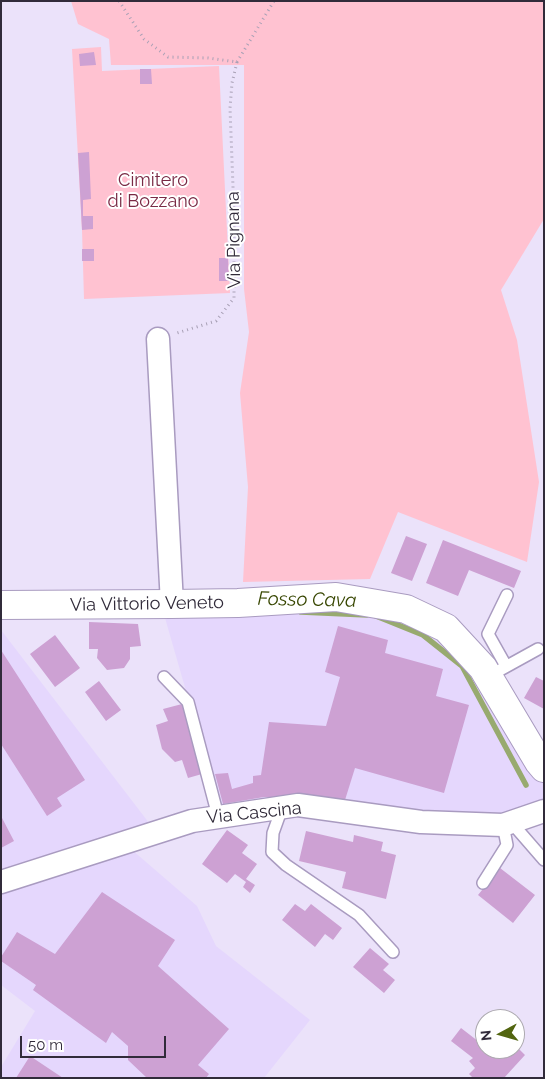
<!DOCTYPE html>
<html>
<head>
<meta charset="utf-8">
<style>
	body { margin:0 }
	#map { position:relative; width:545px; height:1079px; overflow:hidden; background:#ebe2fa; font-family:Raleway,sans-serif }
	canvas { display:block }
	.frame { position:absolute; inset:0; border:2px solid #312b3a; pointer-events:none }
	.north { position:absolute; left:475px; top:1009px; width:50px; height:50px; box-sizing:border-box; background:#fff; border:1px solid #adaab0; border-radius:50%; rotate:264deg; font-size:14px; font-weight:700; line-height:20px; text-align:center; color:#312b3a }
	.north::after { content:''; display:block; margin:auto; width:18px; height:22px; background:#526510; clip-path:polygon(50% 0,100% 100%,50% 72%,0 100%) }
	.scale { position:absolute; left:20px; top:1036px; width:146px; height:22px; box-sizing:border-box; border:2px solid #312b3a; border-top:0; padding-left:6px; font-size:15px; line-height:18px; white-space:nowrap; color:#312b3a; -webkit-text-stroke:4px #fff; paint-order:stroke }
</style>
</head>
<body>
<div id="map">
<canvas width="545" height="1079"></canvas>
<div class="frame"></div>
<div class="north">N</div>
<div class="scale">50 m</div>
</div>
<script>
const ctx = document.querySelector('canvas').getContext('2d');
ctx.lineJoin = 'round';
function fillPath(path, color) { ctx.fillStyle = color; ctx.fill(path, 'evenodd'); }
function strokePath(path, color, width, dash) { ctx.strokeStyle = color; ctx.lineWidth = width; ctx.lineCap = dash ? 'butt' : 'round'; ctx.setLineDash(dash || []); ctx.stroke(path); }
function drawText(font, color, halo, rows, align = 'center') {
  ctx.font = font + ' Raleway,sans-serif'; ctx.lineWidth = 4; ctx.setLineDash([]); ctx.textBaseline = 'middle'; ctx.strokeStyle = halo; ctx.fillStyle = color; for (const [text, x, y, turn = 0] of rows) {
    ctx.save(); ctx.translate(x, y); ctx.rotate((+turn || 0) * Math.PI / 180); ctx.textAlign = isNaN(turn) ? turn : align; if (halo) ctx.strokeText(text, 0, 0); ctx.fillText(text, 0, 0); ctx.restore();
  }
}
const built = new Path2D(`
	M336,597L446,628L544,768V811L503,825L298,805L222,816L161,604Z
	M1,630L156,832L124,843L197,906L216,946L310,1020L264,1078H1V1067L35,1011L1,985Z`);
const green = new Path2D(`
	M71,1H544V219L501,290L517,340L539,482L527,562L398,512L370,579L243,582L248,487L240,393L249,332L244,289V65H111L109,39L78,24Z
	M101,47L102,71L219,66L230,293L84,299L82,230L72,49Z`);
const stream = new Path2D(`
	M301,612L367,615
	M376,616L423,635L462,666L526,785`);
const building = new Path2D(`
	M94,52L96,65L80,66L79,54Z
	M140,69H151L152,84H140Z
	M89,152L91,199L83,200V216H93V229L82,230L78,153Z
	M82,249H94V261H82Z
	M219,258H228L229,281H219Z
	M406,536L427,544L412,581L391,573Z
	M443,540L521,571L514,588L469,570L458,596L426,583Z
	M89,622L138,624L141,646L130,647V659L124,668L107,670L97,658L98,649H89Z
	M338,626L388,640L385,653L443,669L436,696L469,705L444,793L355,768L345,800L322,797H264L223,804L215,774L228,773L232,789L253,783V776L261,775L269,722L326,726L340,677L325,672Z
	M55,635L80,668L55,687L30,654Z
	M1,650L85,780L57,798L62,806L47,816L1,744Z
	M536,677L544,681V709L524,698Z
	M99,681L121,710L106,721L85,692Z
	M182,704L202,774L188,778L182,760L175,762L162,749L156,725L168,721L163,709Z
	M1,816L14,841L1,848Z
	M227,830L248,845L242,853L257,864L246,879L255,885L250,893L243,887L246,882L235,874L227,883L202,864Z
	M306,831L353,842L354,835L383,842L381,851L396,855L386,899L342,888L346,872L299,861Z
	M500,868L535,895L513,923L478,895Z
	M102,892L175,940L158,966L229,1029L198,1065L209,1074L206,1078H147L128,1060V1046L112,1032L106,1043L33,990L36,985L1,961V957L17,932L55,954Z
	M295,904L305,911L311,904L342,928L333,940L325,934L315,947L282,920Z
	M370,948L389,964L383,970L395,980L384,993L353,967Z
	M461,1028L483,1045L485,1044V1049H515V1045L525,1055L504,1078H473L469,1074L475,1068L469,1061L473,1058L451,1041Z
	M30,1056L63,1078H16Z`);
const path = new Path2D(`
	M119,1L144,39L168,57L208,58L237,62L232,83L230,108L234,213V298L216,321L177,333
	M237,62L274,1`);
const service = new Path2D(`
	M506,666L488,634L507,595
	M500,670L538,649
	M164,677L188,702L218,816
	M282,808L273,833L272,852L286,865L359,915L393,952
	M511,822L544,860
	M483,883L507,845L503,825`);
const minor = new Path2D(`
	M158,339L172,604
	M1,882L192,821L298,805L421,822L503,825L544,811`);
const tertiary = new Path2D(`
	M1,605L172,604L238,603L336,597L406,609L446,628L483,668L539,762L544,768`);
const parkNames = [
	["Cimitero",153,181],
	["di Bozzano",153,202]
];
const streetNames = [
	["Via Pignana",234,240,-91],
	["Via Vittorio Veneto",147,604,-1],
	["Via Cascina",254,813,-6]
];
const waterNames = [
	["Fosso Cava",307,600,1]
];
fillPath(built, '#e5d7fd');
fillPath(green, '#ffc2d1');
strokePath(stream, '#98aa6f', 5.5);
fillPath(building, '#cda1d3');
strokePath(service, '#a99bc0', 14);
strokePath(minor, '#a99bc0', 25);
strokePath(tertiary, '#a99bc0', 30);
strokePath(path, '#a8a0b5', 3, [1, 4]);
strokePath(service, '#fff', 11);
strokePath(minor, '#fff', 22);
strokePath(tertiary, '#fff', 28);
drawText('18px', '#792a45', '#fff', parkNames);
drawText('18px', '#312b3a', '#fff', streetNames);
drawText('italic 19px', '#374600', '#fff', waterNames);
</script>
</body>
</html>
